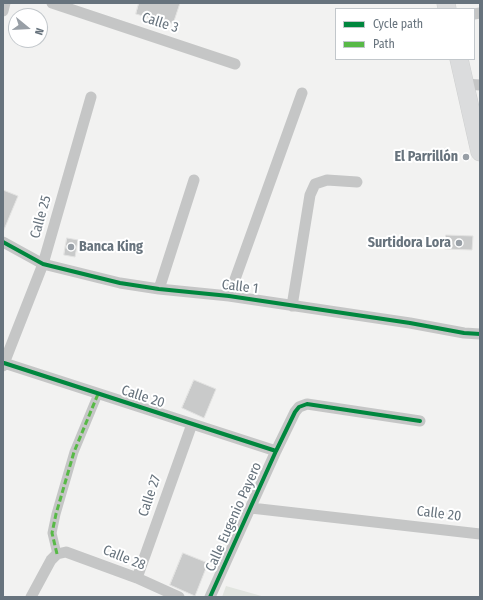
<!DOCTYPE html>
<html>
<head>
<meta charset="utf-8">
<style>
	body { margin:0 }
	#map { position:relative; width:483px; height:600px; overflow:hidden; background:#f2f2f1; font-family:"Fira Sans Condensed",sans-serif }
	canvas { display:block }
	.frame { position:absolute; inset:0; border:4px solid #67737d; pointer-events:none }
	.legend { position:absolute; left:335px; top:8px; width:140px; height:52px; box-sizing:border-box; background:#fff; border:1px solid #c2c7cb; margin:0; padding:5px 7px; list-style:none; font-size:12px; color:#67737d }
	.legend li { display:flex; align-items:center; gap:8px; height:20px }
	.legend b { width:20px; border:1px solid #c2c7cb }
	.north { position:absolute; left:8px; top:8px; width:40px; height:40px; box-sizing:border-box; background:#fff; border:1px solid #c2c7cb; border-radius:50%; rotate:108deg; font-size:11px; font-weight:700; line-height:16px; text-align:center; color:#67737d }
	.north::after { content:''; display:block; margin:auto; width:14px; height:18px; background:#989fa6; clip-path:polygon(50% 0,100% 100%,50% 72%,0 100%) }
</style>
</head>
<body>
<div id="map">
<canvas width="483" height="600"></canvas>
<div class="frame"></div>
<ul class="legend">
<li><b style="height:5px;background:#00873e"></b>Cycle path</li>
<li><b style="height:5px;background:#58b947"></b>Path</li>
</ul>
<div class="north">N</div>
</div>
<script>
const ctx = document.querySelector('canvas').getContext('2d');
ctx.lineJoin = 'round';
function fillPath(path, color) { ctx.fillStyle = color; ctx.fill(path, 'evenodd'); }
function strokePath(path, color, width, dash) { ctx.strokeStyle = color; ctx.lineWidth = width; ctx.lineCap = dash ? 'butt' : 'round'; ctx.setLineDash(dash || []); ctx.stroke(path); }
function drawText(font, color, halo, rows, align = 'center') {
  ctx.font = font + ' "Fira Sans Condensed",sans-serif'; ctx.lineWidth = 4; ctx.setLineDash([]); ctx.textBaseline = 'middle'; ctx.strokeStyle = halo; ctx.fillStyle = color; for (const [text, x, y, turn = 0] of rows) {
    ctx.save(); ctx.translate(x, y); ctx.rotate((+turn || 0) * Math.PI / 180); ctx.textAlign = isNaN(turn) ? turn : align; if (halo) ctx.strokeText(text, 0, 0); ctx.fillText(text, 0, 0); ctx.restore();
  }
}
const green = new Path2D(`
	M226,586L265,597H222Z`);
const building = new Path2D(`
	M139,3H180L173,24L150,17V18L136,14Z
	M3,190L18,196L3,232Z
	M446,235L473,236L472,250L445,249Z
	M67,238L78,240L75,257L64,255Z
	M194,380L216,389L204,418L182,408Z
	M183,553L208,563L195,596L170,585Z`);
const pedestrian = new Path2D(`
	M57,554L52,533L56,514L74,452L98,394`);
const minor = new Path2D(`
	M52,3L235,64
	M3,11L5,3
	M474,14L480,13
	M464,84L480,85
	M3,242L43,264L120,283L159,289L229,296L410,323L464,333L480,334
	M159,289L194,180
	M229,296L302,93
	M292,306L310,195L315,184L327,180L357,182
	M4,363L276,451
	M3,366L43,264L91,97
	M251,508L480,534
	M137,578L192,424
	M31,597L51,560L57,554L66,552L137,578L179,597
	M210,597L276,451L295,412L299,407L307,404L420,421`);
const primary = new Path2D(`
	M446,3L447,9
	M459,59L480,152`);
const quiet = new Path2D(`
	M57,554L52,533L56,514L74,452L98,394`);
const cycleway = new Path2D(`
	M3,242L43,264L120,283L159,289L229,296L410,323L464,333L480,334
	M4,363L276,451
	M210,597L276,451L295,412L299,407L307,404L420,421`);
const markers = [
	[466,157,4,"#989fa6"],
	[459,243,4,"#989fa6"],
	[71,247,4,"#989fa6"]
];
const streetNames = [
	["Calle 3",160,23,18],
	["Calle 25",41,217,-74],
	["Calle 1",240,287,7],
	["Calle 20",143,397,18],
	["Calle 27",150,496,-71],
	["Calle 20",439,514,7],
	["Calle Eugenio Payero",234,517,-66],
	["Calle 28",124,558,22]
];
const poiNames = [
	["El Parrillón",458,157],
	["Surtidora Lora",451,243],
	["Banca King",79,247,"left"]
];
fillPath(green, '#e1e4df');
fillPath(building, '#c9caca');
strokePath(building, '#e2e2e1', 1);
strokePath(primary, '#cecfcf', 19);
strokePath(pedestrian, '#c5c6c6', 9);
strokePath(minor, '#c5c6c6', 11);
strokePath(primary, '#dbdcdd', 18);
strokePath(quiet, '#58b947', 3, [6, 3]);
strokePath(cycleway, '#00873e', 4);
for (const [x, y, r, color] of markers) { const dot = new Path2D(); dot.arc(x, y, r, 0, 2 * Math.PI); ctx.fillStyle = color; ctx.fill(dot); strokePath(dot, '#fff', 1.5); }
drawText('14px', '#67737d', '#fff', streetNames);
drawText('bold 14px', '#67737d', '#fff', poiNames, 'right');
</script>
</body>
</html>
